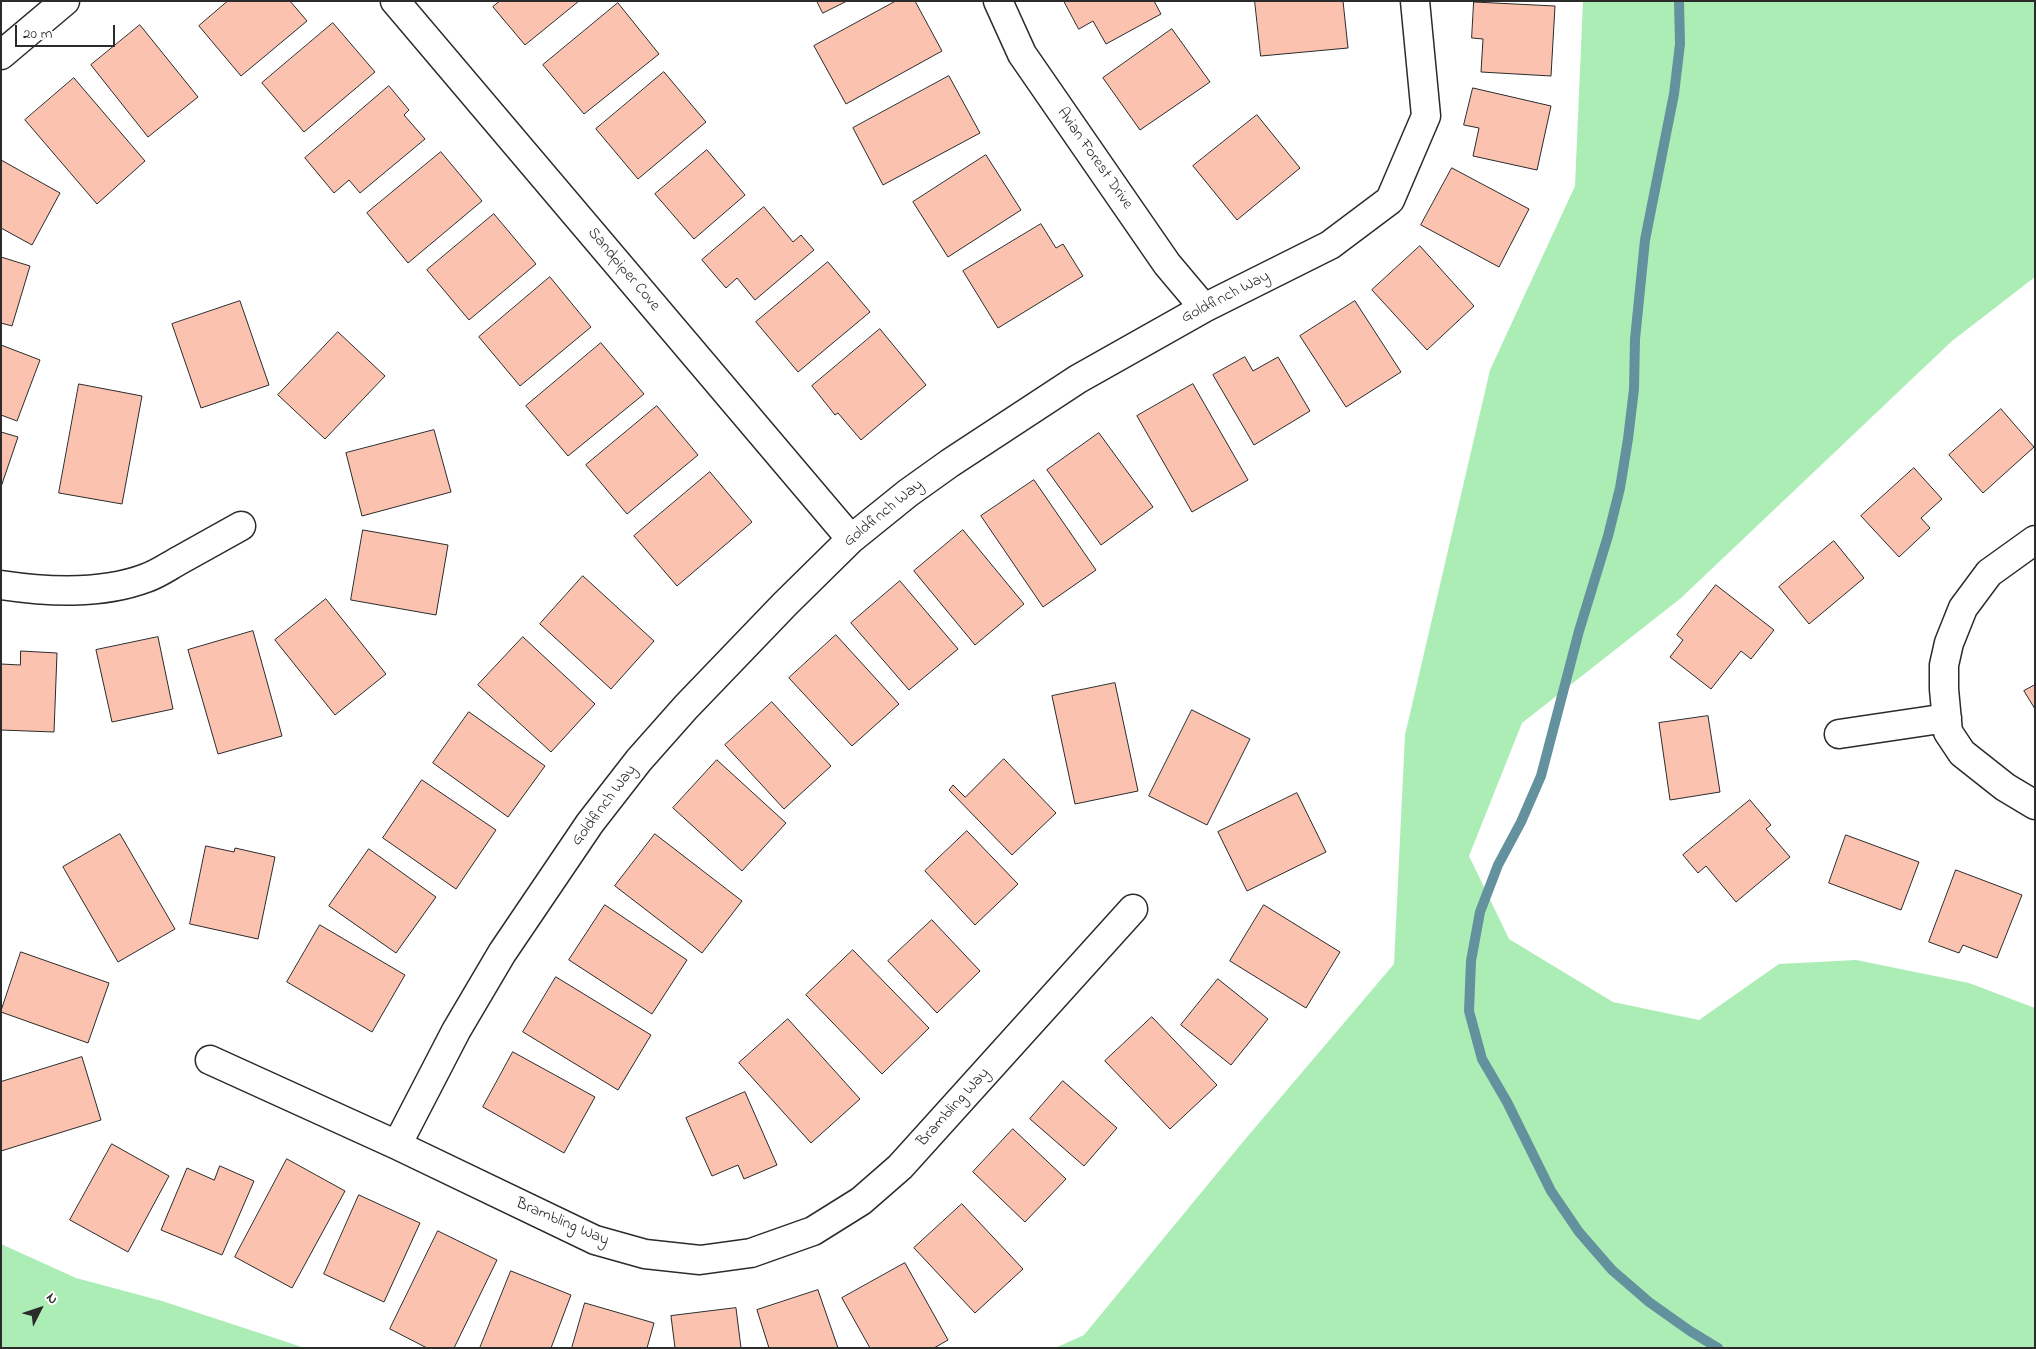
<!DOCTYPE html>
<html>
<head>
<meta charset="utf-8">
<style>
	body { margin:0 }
	#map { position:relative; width:2036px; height:1349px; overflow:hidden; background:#fff; font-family:"Indie Flower",sans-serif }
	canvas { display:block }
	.frame { position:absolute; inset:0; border:2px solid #2b2b2b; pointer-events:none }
	.north { position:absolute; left:15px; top:1284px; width:50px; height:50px; -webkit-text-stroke:4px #fff; paint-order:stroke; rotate:49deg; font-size:14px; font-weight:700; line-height:20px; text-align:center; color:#2b2b2b }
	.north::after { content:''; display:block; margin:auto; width:18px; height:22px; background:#2b2b2b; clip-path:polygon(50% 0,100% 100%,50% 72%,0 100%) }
	.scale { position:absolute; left:15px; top:25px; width:100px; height:22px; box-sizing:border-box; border:2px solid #2b2b2b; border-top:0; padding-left:6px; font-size:15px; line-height:18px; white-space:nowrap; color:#2b2b2b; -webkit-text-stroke:4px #fff; paint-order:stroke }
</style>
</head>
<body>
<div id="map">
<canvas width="2036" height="1349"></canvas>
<div class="frame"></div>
<div class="north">N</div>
<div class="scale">20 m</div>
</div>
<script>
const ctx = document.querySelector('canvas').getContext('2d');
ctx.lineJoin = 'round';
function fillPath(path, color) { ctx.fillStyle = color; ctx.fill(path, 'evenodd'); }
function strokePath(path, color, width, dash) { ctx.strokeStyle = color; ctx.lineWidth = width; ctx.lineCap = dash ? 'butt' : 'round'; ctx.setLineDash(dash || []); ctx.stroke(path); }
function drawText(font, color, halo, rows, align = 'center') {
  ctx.font = font + ' "Indie Flower",sans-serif'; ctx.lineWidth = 4; ctx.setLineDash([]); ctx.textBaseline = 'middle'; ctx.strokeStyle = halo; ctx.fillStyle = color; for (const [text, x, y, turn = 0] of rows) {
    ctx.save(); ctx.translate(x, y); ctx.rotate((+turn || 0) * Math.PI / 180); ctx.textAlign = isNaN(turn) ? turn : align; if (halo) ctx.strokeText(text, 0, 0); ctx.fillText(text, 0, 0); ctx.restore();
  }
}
const green = new Path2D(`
	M1583,1H2035V277L1952,341L1681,598L1522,723L1469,856L1509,939L1613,1002L1699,1020L1779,964L1856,960L1969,983L2035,1008V1348H1055L1084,1335L1242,1143L1394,964L1405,735L1490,370L1575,186Z
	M1,1244L76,1278L162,1301L305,1348H1Z`);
const stream = new Path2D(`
	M1679,1L1680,44L1674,94L1645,240L1635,339L1634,389L1628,439L1620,488L1608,536L1579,631L1541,776L1521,822L1498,865L1480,912L1471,961L1469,1011L1482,1059L1507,1102L1551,1191L1579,1232L1612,1270L1649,1302L1690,1331L1718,1348`);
const building = new Path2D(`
	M228,1H290L307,21L241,76L199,26Z
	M500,1H579L525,45L493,7Z
	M817,1H847L823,13Z
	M896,1H915L942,51L846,104L814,46Z
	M1064,1H1154L1161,14L1106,44L1093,21L1079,29Z
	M1255,1H1343L1348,48L1261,56Z
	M1474,2L1555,6L1551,76L1481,72L1483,39L1472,38Z
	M618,3L659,54L584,114L543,65Z
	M333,23L375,72L304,132L262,83Z
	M140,25L198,97L148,137L91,65Z
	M1172,29L1210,82L1140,130L1103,78Z
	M664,72L706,122L638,179L596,129Z
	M949,76L980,133L883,185L853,128Z
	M74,78L145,161L97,204L25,120Z
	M389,86L409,110L404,115L425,139L360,193L349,180L334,193L305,158Z
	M1473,88L1551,106L1537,170L1473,156L1479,128L1464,125Z
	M1257,115L1300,168L1237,220L1193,166Z
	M707,150L745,195L694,239L655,194Z
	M441,152L482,201L408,263L367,213Z
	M986,155L1021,210L948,257L913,202Z
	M1,160L60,193L32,245L1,228Z
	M1452,168L1529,209L1499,267L1421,225Z
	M764,207L793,242L801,235L814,250L755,300L737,278L726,288L702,260Z
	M494,214L536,264L469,320L427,270Z
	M1041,224L1056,248L1063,244L1083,276L998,328L963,271Z
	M1420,246L1474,306L1427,350L1372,290Z
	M1,257L30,266L12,326L1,323Z
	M828,262L870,312L798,372L756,322Z
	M550,277L591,327L520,386L479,337Z
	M240,301L269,385L201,408L172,324Z
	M1355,301L1401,372L1346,407L1300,336Z
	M880,329L926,385L861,440L838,413L835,415L812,386Z
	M338,332L385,376L325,439L278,395Z
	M601,343L644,394L568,456L526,406Z
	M1,345L40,360L17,421L1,415Z
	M1245,357L1253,371L1278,357L1310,411L1254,445L1213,375Z
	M79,384L142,396L122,504L59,493Z
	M1193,384L1248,480L1192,512L1137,416Z
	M657,406L698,455L627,514L586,465Z
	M2001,409L2034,447L1983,493L1949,455Z
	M434,430L451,492L362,516L346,453Z
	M1,432L18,437L1,487Z
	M1099,433L1153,507L1101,545L1047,470Z
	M1914,468L1942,499L1921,518L1930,528L1899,557L1861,516Z
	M710,472L752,522L677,586L634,536Z
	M1034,480L1096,570L1043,607L981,516Z
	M363,530L448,545L436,615L351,600Z
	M963,530L1024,604L975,645L914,571Z
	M1834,541L1864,578L1809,624L1779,587Z
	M583,576L654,641L611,689L540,624Z
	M900,581L958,649L909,690L851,623Z
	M1716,585L1774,630L1751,659L1741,651L1711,689L1670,657L1683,640L1677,635Z
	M326,599L386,674L335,715L275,640Z
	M253,631L282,736L218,754L188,650Z
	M836,635L899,704L852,746L789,678Z
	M158,637L173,709L112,722L96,650Z
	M523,637L595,704L551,752L478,685Z
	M21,651L57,653L54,732L1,730V664L20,665Z
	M1115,683L1138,791L1075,804L1052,696Z
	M2035,685V709L2024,691Z
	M772,702L831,766L784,809L725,745Z
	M1192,710L1250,739L1207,825L1149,796Z
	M469,712L545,766L508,817L433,763Z
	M1708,716L1720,792L1670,800L1659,723Z
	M1004,759L1056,813L1012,855L949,790L953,785L965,797Z
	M717,760L786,823L742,871L673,808Z
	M422,780L496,830L456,889L383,838Z
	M1297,793L1326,852L1247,891L1218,832Z
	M1750,800L1771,825L1766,829L1790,857L1736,902L1706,866L1698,873L1683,855Z
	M967,831L1018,884L975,925L925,871Z
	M120,834L175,929L118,962L63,867Z
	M655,834L742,901L702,953L615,886Z
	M1846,835L1919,862L1901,910L1829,883Z
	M206,846L234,852L235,848L275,857L258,939L190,924Z
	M369,849L436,897L396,953L329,906Z
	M1956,870L2022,895L1997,958L1963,945L1959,953L1929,942Z
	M605,905L687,960L652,1014L569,960Z
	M1264,905L1340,952L1306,1008L1230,961Z
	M932,920L980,971L937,1013L888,961Z
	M320,925L405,975L372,1032L287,982Z
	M853,950L929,1028L882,1074L806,995Z
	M21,952L109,983L88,1043L1,1012Z
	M556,977L651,1035L618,1090L523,1032Z
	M1218,979L1268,1019L1231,1065L1181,1025Z
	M1152,1017L1217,1085L1170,1129L1105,1061Z
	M788,1019L860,1099L811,1143L739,1063Z
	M513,1052L595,1097L564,1153L483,1107Z
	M82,1057L101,1120L1,1151V1082Z
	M1063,1081L1117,1128L1084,1166L1030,1119Z
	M745,1092L777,1165L744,1179L738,1165L712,1176L686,1118Z
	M1013,1129L1066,1179L1025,1222L973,1172Z
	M112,1144L169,1176L128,1252L70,1220Z
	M287,1159L345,1191L292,1288L235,1257Z
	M220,1166L254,1181L222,1255L161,1230L187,1168L214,1180Z
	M359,1195L420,1223L384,1302L324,1274Z
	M962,1204L1023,1269L975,1313L914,1248Z
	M438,1231L497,1260L454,1348H427L390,1329Z
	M905,1263L948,1340L934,1348H870L842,1298Z
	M511,1271L571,1295L551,1348H480Z
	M818,1290L838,1348H769L757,1310Z
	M585,1303L654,1323L647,1348H572Z
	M736,1308L741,1348H675L671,1316Z`);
const street = new Path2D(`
	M395,1L851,539
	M998,1L1022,54L1167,264L1204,308
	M1,55L65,1
	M2035,540L1989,573L1963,608L1949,643L1944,665V689L1948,732L1962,753L2005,787L2035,805
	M1,585C48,592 101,595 146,578C158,574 169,566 180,560C200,549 221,537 241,526
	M1839,734L1947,718
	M210,1060L397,1145L595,1240L645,1254L700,1260L751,1253L813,1231L861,1201L900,1167L1133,909
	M397,1145L456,1031L502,953L590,823L639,760L686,707L785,604L851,539L908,493L950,463L1078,379L1204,308L1330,245L1390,200L1426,116L1415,1`);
const streetNames = [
	["Avian Forest Drive",1094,159,55],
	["Sandpiper Cove",623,270,50],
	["Goldfinch Way",1226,298,-27],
	["Goldfinch Way",884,514,-39],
	["Goldfinch Way",605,806,-53],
	["Brambling Way",954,1108,-48],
	["Brambling Way",562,1223,23]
];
fillPath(green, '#acedb6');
strokePath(stream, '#64919e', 10);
fillPath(building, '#fbc3af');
strokePath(building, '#2b2b2b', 1);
strokePath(street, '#2b2b2b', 31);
strokePath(street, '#fff', 28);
drawText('16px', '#2b2b2b', '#fff', streetNames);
</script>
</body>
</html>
